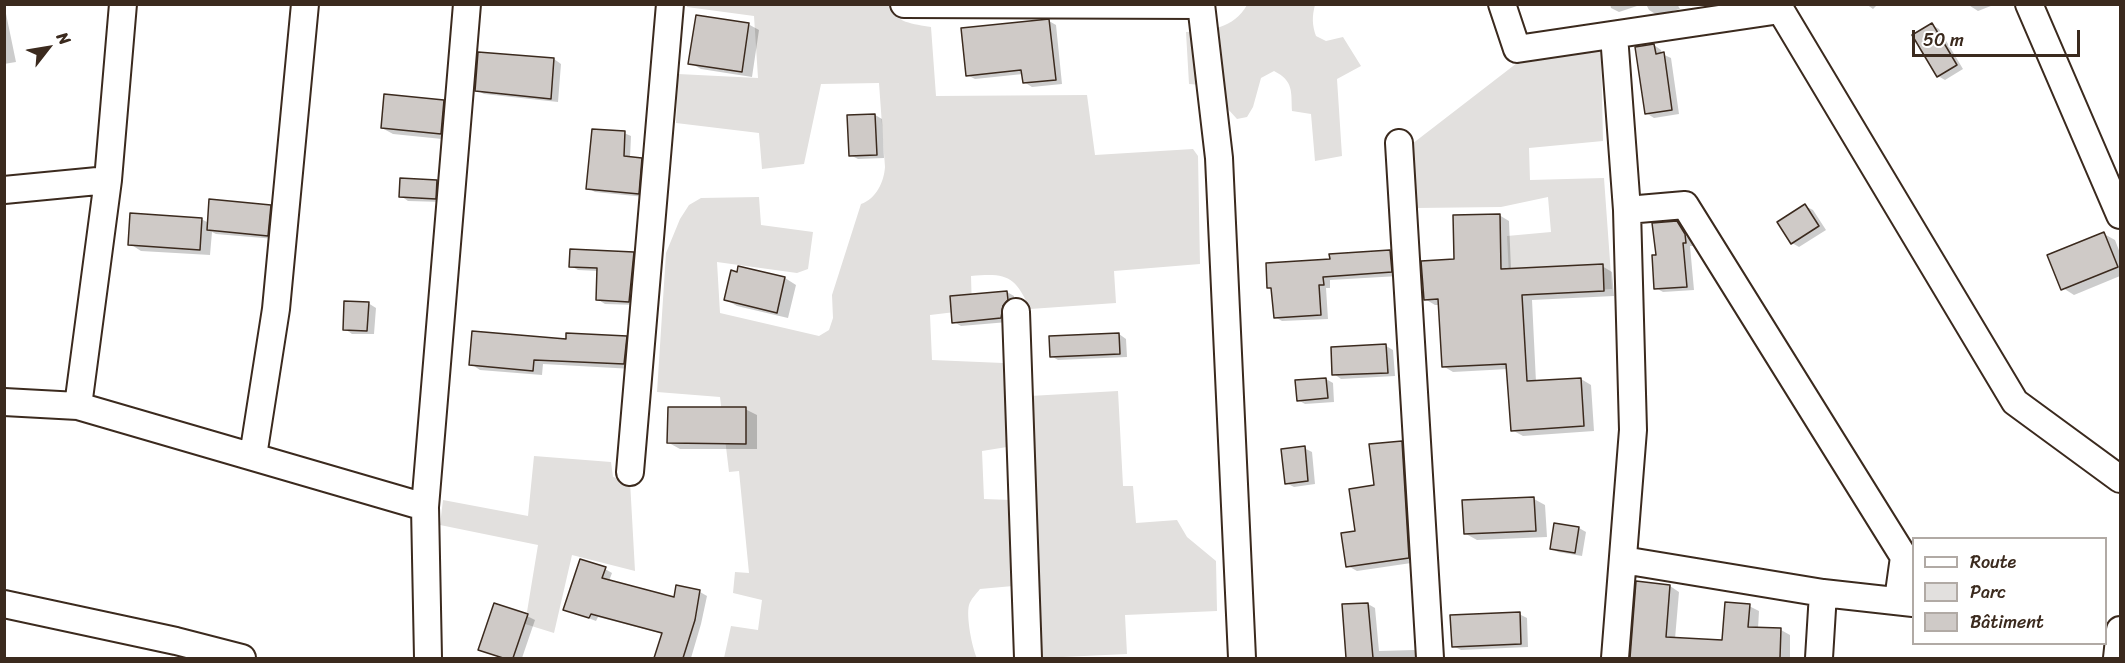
<!DOCTYPE html>
<html>
<head>
<meta charset="utf-8">
<style>
	body { margin:0 }
	#map { position:relative; width:2125px; height:663px; overflow:hidden; background:#fff; font-family:Sriracha,sans-serif }
	canvas { display:block }
	.frame { position:absolute; inset:0; border:6px solid #3b2a1e; pointer-events:none }
	.legend { position:absolute; left:1912px; top:537px; width:195px; height:108px; box-sizing:border-box; background:#fff; border:2px solid #b1aaa5; margin:0; padding:8px 10px; list-style:none; font-size:18px; color:#3b2a1e }
	.legend li { display:flex; align-items:center; gap:12px; height:30px }
	.legend b { width:30px; border:2px solid #b1aaa5 }
	.north { position:absolute; left:18px; top:18px; width:60px; height:60px; -webkit-text-stroke:4px #fff; paint-order:stroke; rotate:59deg; font-size:16px; font-weight:700; line-height:24px; text-align:center; color:#3b2a1e }
	.north::after { content:''; display:block; margin:auto; width:21px; height:27px; background:#3b2a1e; clip-path:polygon(50% 0,100% 100%,50% 72%,0 100%) }
	.scale { position:absolute; left:1912px; top:30px; width:168px; height:27px; box-sizing:border-box; border:3px solid #3b2a1e; border-top:0; padding-left:8px; font-size:18px; line-height:21px; white-space:nowrap; color:#3b2a1e; -webkit-text-stroke:4px #fff; paint-order:stroke }
</style>
</head>
<body>
<div id="map">
<canvas width="2125" height="663"></canvas>
<div class="frame"></div>
<ul class="legend">
<li><b style="height:8px;background:#fff"></b>Route</li>
<li><b style="height:16px;background:#e2e0de"></b>Parc</li>
<li><b style="height:16px;background:#cfcac7"></b>Bâtiment</li>
</ul>
<div class="north">N</div>
<div class="scale">50 m</div>
</div>
<script>
const ctx = document.querySelector('canvas').getContext('2d');
ctx.lineJoin = 'round';
function fillPath(path, color) { ctx.fillStyle = color; ctx.fill(path, 'evenodd'); }
function strokePath(path, color, width, dash) { ctx.strokeStyle = color; ctx.lineWidth = width; ctx.lineCap = dash ? 'butt' : 'round'; ctx.setLineDash(dash || []); ctx.stroke(path); }
const green = new Path2D(`
	M687,5H890C894,23 914,24 931,27L936,96L1087,95L1095,155L1193,149L1198,156L1200,264L1114,271L1116,303L1030,309C1015,275 1006,273 971,276L972,310L930,315L932,360L1003,363L1007,447L982,451L984,499L1011,500L1013,586L980,589C976,594 971,599 969,605C966,616 972,648 977,658H724L731,626L758,630L762,600L733,593L735,572L749,573L739,471L729,472L720,397L657,392L666,253L680,219L689,205L701,198L759,197L761,225L813,232L808,269L797,273L717,262L720,313L819,336L829,330L833,318L832,295L861,204C876,199 884,182 885,167L879,83L821,84L804,164L762,169L759,133L676,123L678,74L758,78L754,16L687,7Z
	M1247,5H1315C1312,16 1312,25 1316,36L1326,41L1343,37L1361,66L1337,79L1342,156L1315,161L1311,114L1292,111C1291,92 1294,81 1274,71L1261,78L1253,107L1247,117L1237,119L1227,108L1223,96L1202,85L1189,84L1186,32C1211,30 1233,29 1247,5Z
	M1601,49L1603,141L1529,148L1530,180L1604,178L1612,289L1510,295L1507,236L1551,232L1548,197L1501,207L1416,208L1412,144L1517,63Z
	M1118,391L1123,486H1133L1136,523L1177,520L1187,537L1216,561L1217,611L1125,615L1127,654L1041,658L1030,396Z
	M534,456L611,462L613,477L630,481L635,571L572,555L554,633L525,624L538,545L440,525L443,500L528,516Z`);
const shadow = new Path2D(`
	M4,4L16,62L4,64Z
	M1610,4H1643L1619,12L1611,8Z
	M1646,4H1677L1680,9L1657,15L1649,10Z
	M1866,4H1878L1873,9Z
	M1967,4H1996L1978,11Z
	M1049,21L1056,25L1062,84L1032,87L1024,82L1023,74L975,79L967,75Z
	M748,24L759,30L752,77L701,69L690,63Z
	M1932,25L1939,29L1963,69L1945,80L1938,76Z
	M1654,45L1661,50L1662,54L1671,58L1679,114L1654,118L1646,113Z
	M554,59L561,64L558,102L484,94L476,90Z
	M443,101L454,108L452,140L393,134L382,128Z
	M875,115L882,119L884,158L858,159L850,155Z
	M624,133L631,136L630,158L641,160L648,163L645,197L595,192L588,188Z
	M437,181L444,186L443,202L408,201L401,196Z
	M1805,206L1813,210L1826,230L1799,247L1792,243Z
	M270,207L277,211L275,239L216,234L212,232L210,255L141,251L130,244L201,219L209,223Z
	M1499,215L1509,221L1511,270L1602,266L1612,272L1614,296L1532,300L1536,382L1581,379L1591,385L1594,431L1523,436L1512,430L1508,369L1453,372L1443,366L1440,305H1435L1425,299L1456,260Z
	M1677,222L1684,227L1692,239L1693,246H1690L1694,290L1663,292L1656,288L1658,256Z
	M2104,234L2115,240L2120,253V276L2074,295L2063,288Z
	M1390,251L1397,256L1399,276L1330,280V288H1326L1328,319L1282,321L1275,317L1273,290L1269,287L1331,261Z
	M633,254L641,258L637,305L605,304L597,299L598,271L578,270L571,266Z
	M739,268L785,278L796,285L788,318L737,306L726,300Z
	M1007,292L1014,296L1015,304L1008,322L961,326L954,322Z
	M368,303L376,308L374,334H352L345,329Z
	M1119,334L1126,339L1127,357L1058,360L1051,356Z
	M626,338L635,343L633,369L543,364L542,375L480,370L471,364L567,341Z
	M1386,346L1393,350L1395,376L1341,379L1334,374Z
	M1326,379L1333,383L1334,402L1305,404L1298,400Z
	M745,409L757,415V449H680L669,443Z
	M1402,442L1411,448L1418,562L1357,571L1348,566L1357,532L1375,487Z
	M1304,448L1312,452L1315,484L1294,487L1286,483Z
	M1534,499L1545,505L1547,537L1477,540L1466,534Z
	M1555,524L1579,528L1586,532L1582,556L1558,552L1551,548Z
	M605,569L612,573L609,581L675,599L677,587L700,592L707,596L701,624L691,658H655L663,634L598,617L596,621L565,609Z
	M1638,583L1670,586L1679,592L1675,639L1724,642L1749,606L1759,611L1758,629L1781,630L1790,635V658H1632Z
	M1368,604L1375,608L1379,651L1414,650L1421,654L1422,658H1347L1343,606Z
	M1519,614L1527,618L1528,647L1461,650L1453,646Z
	M527,616L535,620L522,658H502L480,649Z`);
const building = new Path2D(`
	M696,15L749,23L742,72L688,64Z
	M1049,19L1056,80L1023,83L1021,70L966,76L961,28Z
	M1932,23L1957,65L1937,77L1912,35Z
	M1654,44L1656,54L1664,52L1672,110L1645,114L1635,47Z
	M478,52L554,58L551,99L475,91Z
	M384,94L444,100L441,134L381,128Z
	M875,114L877,155L849,156L847,115Z
	M592,129L625,131L624,156L642,158L639,194L586,189Z
	M400,178L437,180L436,199L399,197Z
	M209,199L271,205L268,236L207,230Z
	M1805,204L1819,226L1791,244L1777,222Z
	M130,213L202,218L200,250L128,245Z
	M1500,214L1501,269L1603,264L1604,291L1522,295L1527,381L1581,378L1584,426L1511,431L1506,364L1442,367L1438,299L1424,300L1421,261L1454,259L1453,215Z
	M1677,221L1685,234L1686,243H1683L1687,287L1654,289L1652,255H1656L1652,223Z
	M2104,232L2118,267L2061,290L2047,255Z
	M570,249L634,252L629,302L596,300L597,268L569,267Z
	M1390,250L1392,272L1323,277L1324,285H1319L1321,315L1274,318L1271,288H1267L1266,263L1330,259L1329,254Z
	M738,266L785,277L777,313L724,300L731,270L737,272Z
	M1007,291L1008,300L1003,306L1001,318L952,323L950,296Z
	M344,301L369,302L367,331L343,330Z
	M472,331L566,339V333L627,336L624,364L534,360L533,371L469,365Z
	M1119,333L1120,354L1050,357L1049,336Z
	M1386,344L1388,373L1332,375L1331,347Z
	M1326,378L1328,398L1297,401L1295,380Z
	M668,407H746V444L667,443Z
	M1402,441L1409,558L1346,567L1341,533L1355,531L1349,489L1374,485L1369,444Z
	M1305,446L1308,481L1285,484L1281,449Z
	M1534,497L1536,531L1464,534L1462,500Z
	M1554,523L1579,527L1575,553L1550,549Z
	M580,559L606,567L602,578L674,597L676,585L700,590L695,620L683,658H654L662,633L591,614L589,618L563,610Z
	M1636,581L1670,585L1666,637L1722,640L1725,602L1750,604L1748,627L1781,628L1780,658H1630Z
	M494,603L528,614L513,658H503L478,650Z
	M1368,603L1373,658H1346L1342,604Z
	M1520,612L1521,644L1452,647L1450,615Z`);
const minor = new Path2D(`
	M904,4L1201,5
	M1201,4L1219,158L1242,658
	M1502,4L1517,49L1780,10
	M1777,4L2015,402L2120,479
	M2029,4L2120,215
	M1614,35L1627,210L1633,430L1615,658
	M1399,143L1430,658
	M4,190L108,180
	M1627,210L1685,205L1904,557L1898,600
	M1016,312L1028,658
	M4,402L78,406L425,507
	M78,406L108,180L123,4
	M253,456L276,309L305,4
	M630,472L670,4
	M1623,560L1823,593L1913,603
	M4,604L176,641L242,658
	M428,658L425,507L467,4
	M1819,658L1823,593
	M2117,658L2120,630`);
fillPath(green, '#e2e0de');
fillPath(shadow, '#0003');
fillPath(building, '#cfcac7');
strokePath(building, '#3b2a1e', 1.5);
strokePath(minor, '#3b2a1e', 30);
strokePath(minor, '#fff', 26);
</script>
</body>
</html>
